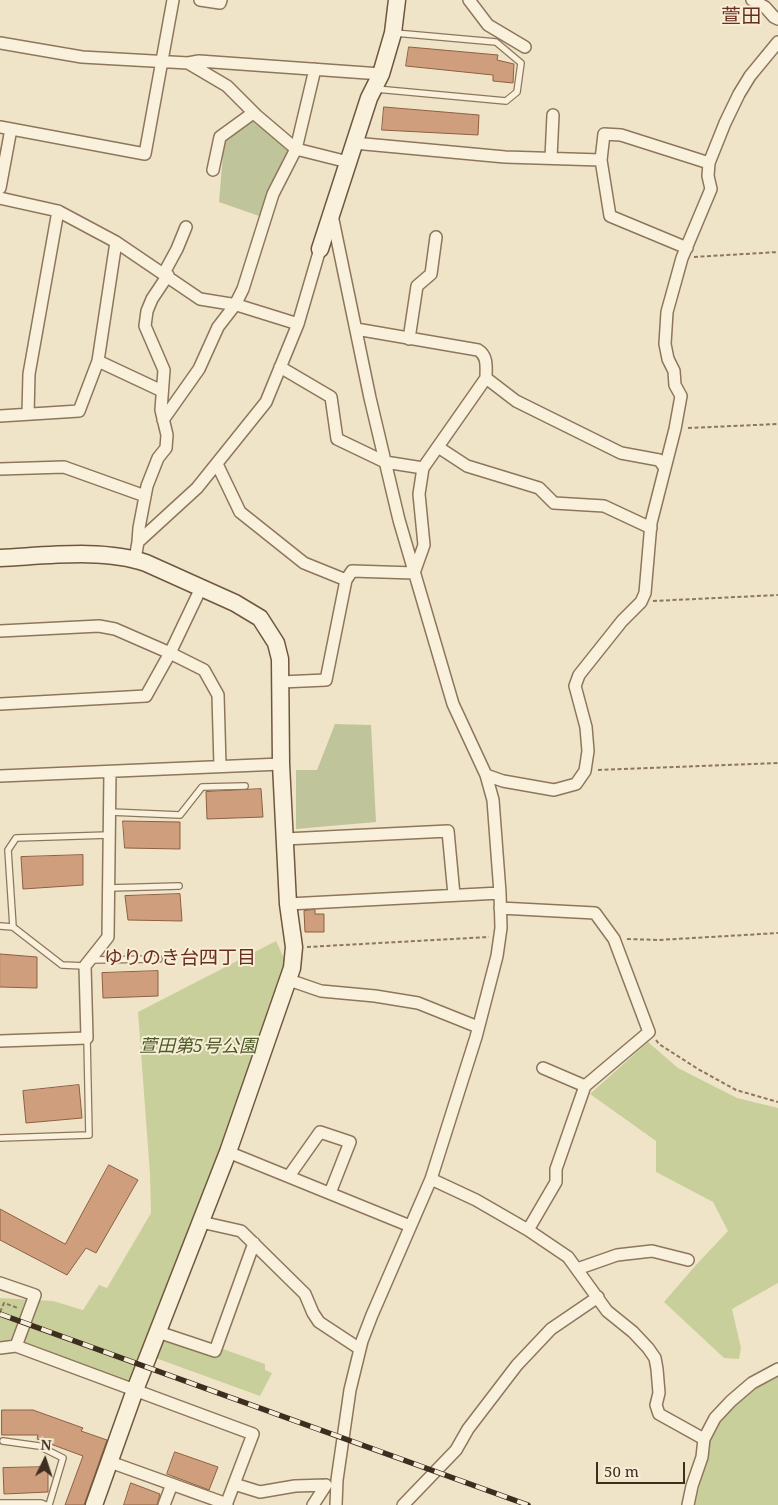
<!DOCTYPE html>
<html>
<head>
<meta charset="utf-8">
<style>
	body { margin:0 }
	#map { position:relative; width:778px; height:1505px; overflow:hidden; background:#f0e4c8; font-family:"Noto Serif",serif }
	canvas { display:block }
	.north { position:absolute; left:20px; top:1435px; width:50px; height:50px; -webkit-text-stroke:4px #f7eed8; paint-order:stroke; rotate:4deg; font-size:14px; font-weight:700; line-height:20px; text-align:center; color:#3d2e20 }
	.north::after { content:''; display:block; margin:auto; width:18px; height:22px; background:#3d2e20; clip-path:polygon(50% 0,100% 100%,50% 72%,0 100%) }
	.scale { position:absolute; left:596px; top:1462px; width:89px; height:22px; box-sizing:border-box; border:2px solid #3d2e20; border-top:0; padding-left:6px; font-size:15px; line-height:18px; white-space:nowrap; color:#3d2e20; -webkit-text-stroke:4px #f7eed8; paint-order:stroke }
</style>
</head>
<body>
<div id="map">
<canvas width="778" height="1505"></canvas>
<div class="north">N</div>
<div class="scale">50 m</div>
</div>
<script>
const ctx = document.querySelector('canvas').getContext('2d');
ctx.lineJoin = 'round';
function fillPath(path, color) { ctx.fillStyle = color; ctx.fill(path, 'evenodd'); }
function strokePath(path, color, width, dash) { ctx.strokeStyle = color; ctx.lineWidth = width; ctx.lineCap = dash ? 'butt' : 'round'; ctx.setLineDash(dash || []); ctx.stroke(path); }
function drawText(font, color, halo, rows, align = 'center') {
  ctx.font = font + ' "Noto Serif","Noto Sans JP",serif'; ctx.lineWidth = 4; ctx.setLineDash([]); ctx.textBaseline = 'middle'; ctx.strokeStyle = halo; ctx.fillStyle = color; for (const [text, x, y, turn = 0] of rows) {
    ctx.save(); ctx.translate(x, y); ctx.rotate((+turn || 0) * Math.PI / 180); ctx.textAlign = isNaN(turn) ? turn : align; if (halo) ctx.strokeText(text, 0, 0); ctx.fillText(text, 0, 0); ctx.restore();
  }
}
const green = new Path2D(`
	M276,941L287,965L148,1357L133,1386L30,1344L0,1345V1298L53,1301L83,1310L99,1285L107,1288L151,1213L150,1174L138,1012Z
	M648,1042L678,1068L737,1098L778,1108V1283L732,1309L741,1348L739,1359L724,1358L664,1302L696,1265L728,1231L713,1202L656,1172V1141L590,1094Z
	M159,1335L220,1348L265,1364V1370L272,1373L260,1396L150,1356Z
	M778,1375V1505H695C698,1489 703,1475 707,1460C710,1446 710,1432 720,1420C735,1402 758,1386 778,1375Z`);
const cemetery = new Path2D(`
	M252,121L291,150L266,197L262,217L219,202L224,142Z
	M335,724L371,725L376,822L296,829V770H317Z`);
const building = new Path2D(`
	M409,47L498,55L497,60L514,64L513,83L493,81V75L406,66Z
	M384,107L479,115L478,135L382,130Z
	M261,789L263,817L207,819L206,792Z
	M123,821L180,822V849L125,848Z
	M83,855V885L23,889L21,857Z
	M180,894L182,921L128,920L125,896Z
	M315,910V914H324V932H305L304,911Z
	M0,954L37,957V988L0,987Z
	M158,971V996L103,998L102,973Z
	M79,1085L82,1118L26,1123L23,1091Z
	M109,1165L138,1180L96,1253L86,1248L67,1275L0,1240V1209L65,1244Z
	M2,1410H33L83,1428L81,1431L107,1440L84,1505H65L83,1456L37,1439L38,1435H2Z
	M175,1452L218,1467L209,1490L167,1474Z
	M48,1467V1492L4,1494L3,1468Z
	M131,1483L160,1494L157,1505H124Z`);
const path = new Path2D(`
	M694,257L778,252
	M688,428L778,424
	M653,601L778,595
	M598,770L778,763
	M627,939L659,940L778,933
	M307,947L489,937
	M656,1040L659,1044L698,1069L736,1090L778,1102
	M0,1312L4,1303L18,1308`);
const lane = new Path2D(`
	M376,89L506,101L517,92L521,63L496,42L395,33
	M110,812L180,815L202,787L245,786
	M109,888L179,886
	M0,926L13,927L62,965L85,966
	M13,927L8,850L16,838L109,835
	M90,960L159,959
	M0,1138L89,1135L87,1038
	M3,1441L39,1446L63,1458L49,1505
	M0,1503H41L46,1505`);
const street = new Path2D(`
	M200,0L220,3L221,0
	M469,0L488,25L525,47
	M752,0L765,7L774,17L778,19
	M0,43L82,57L188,63L199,61L381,74
	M315,69L296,149L348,162
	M0,127L145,154L173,0
	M354,143L505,157L601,160L604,134L621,135L709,163
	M551,158L553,115
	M601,160L610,216L687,248
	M213,170L220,137L253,113
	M0,188L11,129
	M0,198L58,211L116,242L200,299L237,305L298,324
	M332,215L370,398L399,520L453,704L486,775L503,781L554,790L576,784L585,771L588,751L586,727L575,686L579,675L622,621L641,602L645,593L651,523L675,429L681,396L675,385L674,371L668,359L665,344L667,312L682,258L711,189L708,176L709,163L725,123L739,94L750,76L778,42
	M164,273L177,249L186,227
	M356,329L478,350C488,356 486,367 486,378L516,401L621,453L659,460L665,468
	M409,339L417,286L431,274L436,237
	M98,361L162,391
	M280,367L331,397L337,439L385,462L423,468
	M28,414L29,374L58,211
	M0,416L79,411L98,361L116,242
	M163,420L199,369L218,327L235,305L243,289L273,194L296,149L256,115L227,86L188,63
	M438,447L467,466L539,488L554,503L604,506L651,528
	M217,464L240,512L304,563L346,580
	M0,469L64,467L145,496
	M138,542L139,528L147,486L158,458L166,448L167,435L161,410L164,370L145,326L147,311L152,299L168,275
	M135,559L138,542L197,488L266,402L298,324L320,249
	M414,573L424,545L419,494L423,468L486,378
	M0,631L99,626L115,629L170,653L204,670L218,695L220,766
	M281,682L326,680L346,580L352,571L414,573
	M0,704L146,696L170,653L201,588
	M0,776L281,764
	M285,839L448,831L454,895
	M288,904L500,893
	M500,908L595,913L614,939L649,1032L585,1086L556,1169V1182L528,1230
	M289,980L321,991L375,996L418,1003L478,1027
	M0,1041L87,1038L85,966L108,937L110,772
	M543,1068L585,1086
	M228,1152L410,1226
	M289,1176L320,1132L350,1142L330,1193
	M431,1179L476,1200L528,1230L568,1257L607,1311L633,1332L648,1348L655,1358L657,1369L659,1393L656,1405L659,1414L704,1439
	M201,1222L241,1231L305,1294L313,1313L319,1322L360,1349
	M577,1269L617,1255L652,1251L688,1260
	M0,1283L35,1295L16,1346
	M158,1332L215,1351L254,1243
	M0,1348L16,1346L253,1434L226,1505
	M110,1462L227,1504
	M234,1484L260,1492L295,1486L326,1485
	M164,1505L172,1484
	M313,1505L326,1485
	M336,1505L337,1480L350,1390L362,1341L372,1315L431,1179L476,1037L497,956L501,928L500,893L493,800L486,775
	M403,1505L456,1450L468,1429L517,1365L551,1329L598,1297
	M688,1505L692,1486L702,1457L704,1439L715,1418L731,1401L752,1383L778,1369`);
const secondary = new Path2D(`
	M320,249L369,98L381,74L393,33L397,0
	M0,558C44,556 104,548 146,563L235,603L260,618L276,643L280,659L281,764L288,904L294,947L292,968L228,1152L135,1390L94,1505`);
const rail = new Path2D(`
	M0,1314L528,1505`);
const parkNames = [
	["萱田第5号公園",198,1047]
];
const neighbourhoodNames = [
	["ゆりのき台四丁目",180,959]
];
const quarterNames = [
	["萱田",741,17]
];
fillPath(green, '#c9cf9b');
fillPath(cemetery, '#bfc49a');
fillPath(building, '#cf9f7d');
strokePath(building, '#8d5f41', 1);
strokePath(lane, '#8d765c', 8);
strokePath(street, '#8d765c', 14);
strokePath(secondary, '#6f573f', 19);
strokePath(path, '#8d765c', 2, [4, 2.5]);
strokePath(lane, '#faf1dc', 5.5);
strokePath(street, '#faf1dc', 11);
strokePath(secondary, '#faf1dc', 16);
strokePath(rail, '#3d2e20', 5.5);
strokePath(rail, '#f7eed8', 4, [11]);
drawText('italic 18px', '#4d5a26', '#f7eed8', parkNames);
drawText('19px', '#6b2e1e', '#f7eed8', neighbourhoodNames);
drawText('20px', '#6b2e1e', '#f7eed8', quarterNames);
</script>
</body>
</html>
